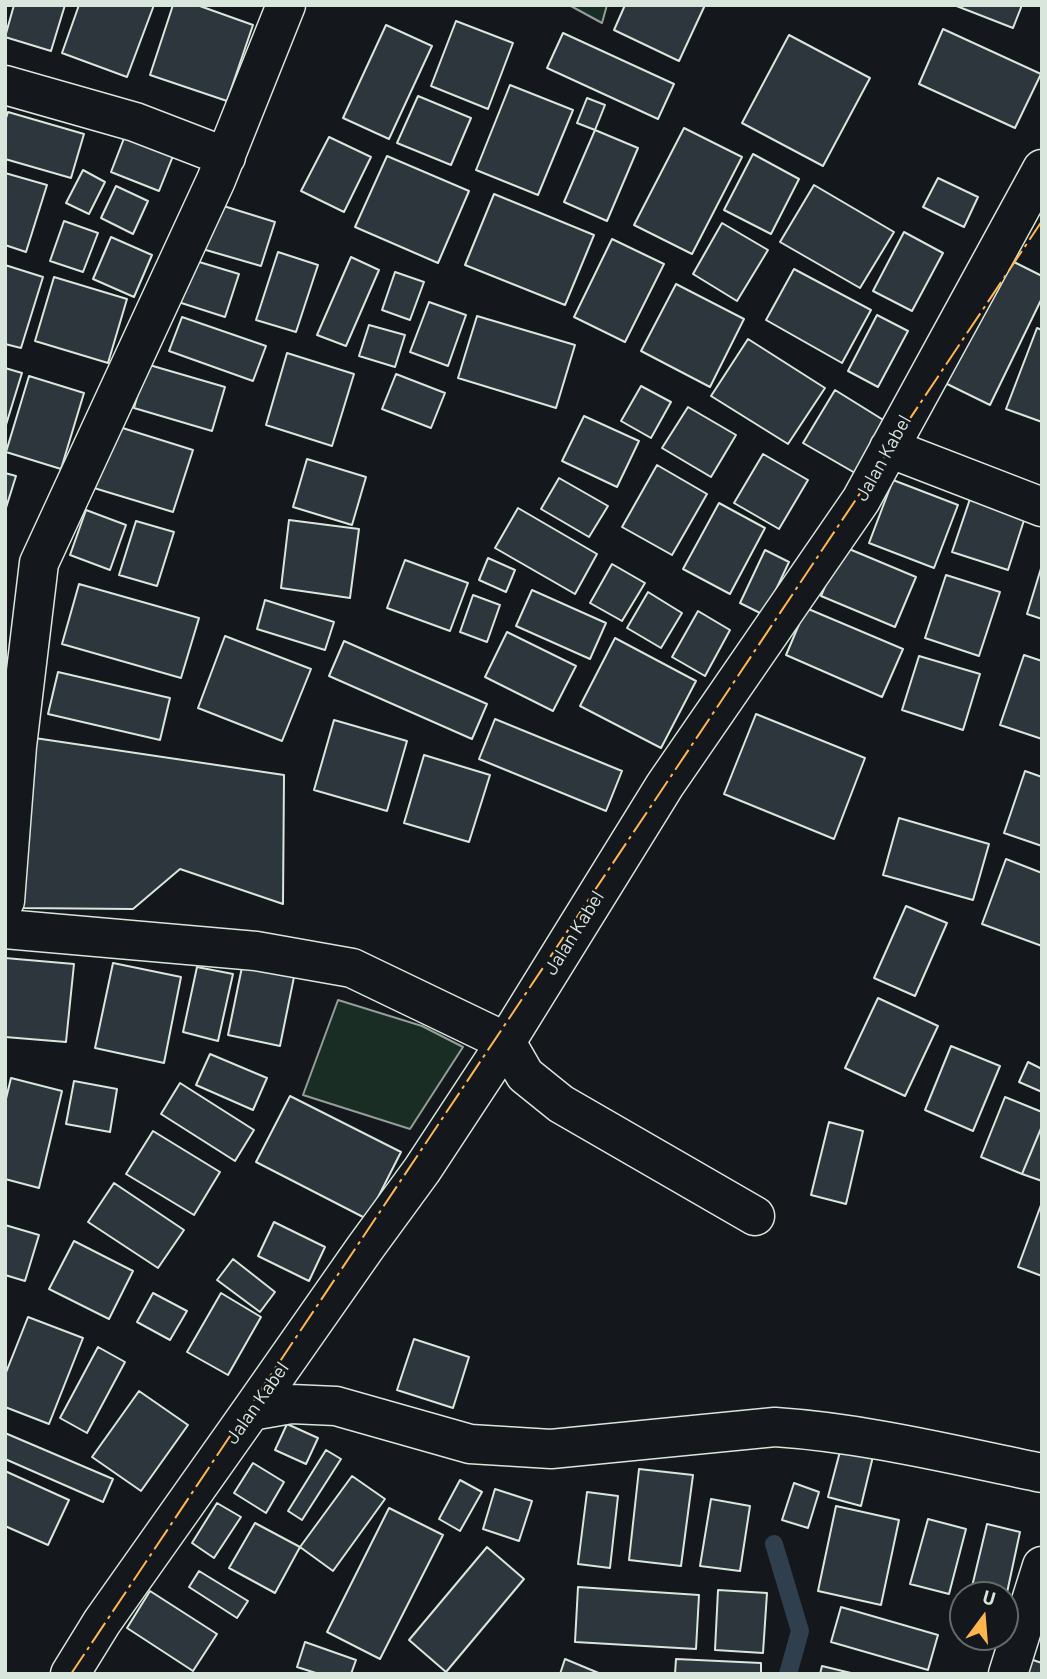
<!DOCTYPE html>
<html>
<head>
<meta charset="utf-8">
<style>
	body { margin:0 }
	#map { position:relative; width:1047px; height:1679px; overflow:hidden; background:#14181c; font-family:Barlow,sans-serif }
	canvas { display:block }
	.frame { position:absolute; inset:0; border:7px solid #d8e6dc; pointer-events:none }
	.north { position:absolute; left:949px; top:1581px; width:70px; height:70px; box-sizing:border-box; background:#14181c; border:2px solid #626a69; border-radius:50%; rotate:16deg; font-size:19px; font-weight:700; line-height:28px; text-align:center; color:#d8e6dc }
	.north::after { content:''; display:block; margin:auto; width:24px; height:32px; background:#ffb74d; clip-path:polygon(50% 0,100% 100%,50% 72%,0 100%) }
</style>
</head>
<body>
<div id="map">
<canvas width="1047" height="1679"></canvas>
<div class="frame"></div>
<div class="north">U</div>
</div>
<script>
const ctx = document.querySelector('canvas').getContext('2d');
ctx.lineJoin = 'round';
function fillPath(path, color) { ctx.fillStyle = color; ctx.fill(path, 'evenodd'); }
function strokePath(path, color, width, dash) { ctx.strokeStyle = color; ctx.lineWidth = width; ctx.lineCap = dash ? 'butt' : 'round'; ctx.setLineDash(dash || []); ctx.stroke(path); }
function drawText(font, color, halo, rows, align = 'center') {
  ctx.font = font + ' Barlow,sans-serif'; ctx.lineWidth = 5; ctx.setLineDash([]); ctx.textBaseline = 'middle'; ctx.strokeStyle = halo; ctx.fillStyle = color; for (const [text, x, y, turn = 0] of rows) {
    ctx.save(); ctx.translate(x, y); ctx.rotate((+turn || 0) * Math.PI / 180); ctx.textAlign = isNaN(turn) ? turn : align; if (halo) ctx.strokeText(text, 0, 0); ctx.fillText(text, 0, 0); ctx.restore();
  }
}
const green = new Path2D(`
	M569,5H607L602,23Z
	M338,1000L422,1026L463,1047L410,1129L303,1095Z`);
const stream = new Path2D(`
	M774,1544L800,1631L788,1674`);
const building = new Path2D(`
	M14,5H65L51,51L5,37Z
	M79,5H154L127,77L62,53Z
	M173,5H197L253,25L227,101L150,75Z
	M625,5H705L679,61L614,30Z
	M954,5H1022L1013,28Z
	M456,21L513,43L488,109L431,86Z
	M386,25L432,46L389,139L343,118Z
	M943,29L1041,74L1015,128L919,84Z
	M563,33L674,84L658,119L547,68Z
	M789,35L870,78L823,166L742,123Z
	M510,85L573,110L538,195L476,170Z
	M418,96L471,118L451,165L397,143Z
	M587,98L605,105L595,130L577,123Z
	M8,112L84,134L71,178L5,159V121Z
	M684,128L742,157L692,254L634,225Z
	M595,130L638,148L607,221L564,202Z
	M126,133L175,151L159,191L111,172Z
	M329,137L371,157L344,212L301,191Z
	M753,154L799,179L771,234L724,210Z
	M387,156L469,191L438,263L355,227Z
	M83,170L105,182L89,214L66,203Z
	M5,173L47,185L26,252L5,245Z
	M938,178L978,197L964,227L923,207Z
	M814,185L894,232L860,288L780,242Z
	M116,186L148,201L133,234L101,218Z
	M494,194L594,235L565,305L465,265Z
	M214,203L275,222L261,266L199,248Z
	M64,221L98,233L83,272L50,261Z
	M722,223L768,250L737,301L693,274Z
	M904,232L943,253L912,311L873,291Z
	M111,237L152,255L134,297L93,279Z
	M612,239L664,264L625,342L574,317Z
	M278,252L318,265L296,332L256,320Z
	M1002,256L1042,276V298L990,405L941,381Z
	M351,257L379,270L346,346L317,335Z
	M186,258L239,274L225,317L172,300Z
	M5,265L43,277L21,348L5,344Z
	M794,269L871,310L842,363L766,320Z
	M395,272L424,282L410,320L382,310Z
	M54,277L127,299L108,363L35,341Z
	M676,284L744,319L710,387L641,351Z
	M429,302L466,315L448,366L410,352Z
	M877,315L908,331L878,387L848,371Z
	M477,316L575,345L556,408L458,378Z
	M182,317L266,346L253,381L169,351Z
	M369,325L405,335L395,367L359,356Z
	M1037,328L1042,330V422L1006,409Z
	M748,339L825,388L788,444L711,396Z
	M287,353L354,374L332,446L266,425Z
	M146,364L225,387L212,431L134,408Z
	M5,368L22,373L5,428Z
	M396,374L445,393L431,428L382,409Z
	M29,376L84,393L61,469L6,452Z
	M641,386L671,402L651,438L621,421Z
	M835,390L893,426L862,477L803,443Z
	M688,407L736,435L711,477L662,448Z
	M584,416L639,441L617,487L562,461Z
	M113,425L193,450L173,512L94,488Z
	M763,454L808,480L779,529L734,503Z
	M307,459L366,477L352,525L293,507Z
	M657,465L707,494L672,555L622,527Z
	M5,473L16,476L5,511Z
	M559,478L608,506L589,537L541,509Z
	M893,480L958,505L934,568L869,543Z
	M971,496L1026,514L1008,570L952,552Z
	M719,503L765,528L730,594L683,569Z
	M518,508L597,554L575,594L495,548Z
	M86,510L126,525L110,570L70,555Z
	M289,520L359,529L350,598L281,588Z
	M136,521L174,532L157,586L119,575Z
	M842,546L916,577L895,627L821,596Z
	M765,550L789,562L764,615L740,603Z
	M488,558L515,570L506,592L479,580Z
	M405,560L468,583L450,631L387,608Z
	M612,564L645,583L622,621L590,603Z
	M1042,565V619L1027,614Z
	M946,575L1000,592L979,656L925,638Z
	M79,584L199,618L181,678L62,644Z
	M532,590L606,623L590,659L516,626Z
	M648,592L682,613L661,648L627,628Z
	M473,595L500,605L487,642L460,632Z
	M265,600L334,622L325,650L257,629Z
	M806,608L903,649L882,697L786,655Z
	M698,611L730,630L705,676L672,657Z
	M507,632L576,666L553,711L485,677Z
	M225,636L311,669L282,741L198,708Z
	M615,638L696,681L661,748L580,706Z
	M344,641L487,704L472,739L329,676Z
	M1024,655L1042,661V739L1000,725Z
	M919,656L980,674L963,730L902,710Z
	M58,672L170,698L160,740L48,714Z
	M756,714L865,758L834,839L724,794Z
	M495,719L622,771L606,811L479,759Z
	M334,720L407,741L387,811L314,790Z
	M28,737L284,775L283,904L180,869L133,909L21,908Z
	M424,755L490,775L469,842L404,823Z
	M1025,771L1042,777V846L1004,833Z
	M899,818L989,844L973,900L883,875Z
	M1006,859L1042,873V946L982,924Z
	M906,906L947,923L915,996L874,978Z
	M5,958L74,964L66,1042L5,1037Z
	M113,963L181,977L164,1063L95,1048Z
	M197,967L233,974L218,1041L183,1032Z
	M242,967L294,977L280,1046L228,1035Z
	M878,998L938,1026L905,1096L845,1068Z
	M951,1046L1000,1066L973,1131L925,1110Z
	M210,1054L267,1078L253,1110L196,1085Z
	M1028,1062L1042,1069V1092L1019,1082Z
	M11,1078L62,1091L39,1188L5,1179V1103Z
	M74,1081L117,1089L110,1132L66,1124Z
	M180,1083L254,1130L235,1161L161,1114Z
	M290,1096L401,1152L367,1219L256,1162Z
	M1005,1097L1042,1112V1126L1022,1174L981,1157Z
	M829,1122L863,1131L846,1204L811,1195Z
	M1042,1126V1181L1022,1174Z
	M153,1131L220,1172L194,1215L126,1174Z
	M114,1183L184,1230L158,1268L88,1222Z
	M1041,1205H1042V1276L1018,1267Z
	M274,1222L325,1247L309,1281L258,1256Z
	M5,1225L39,1235L25,1281L5,1275Z
	M74,1241L133,1271L109,1319L49,1289Z
	M233,1259L275,1292L260,1312L217,1280Z
	M153,1293L187,1311L170,1340L137,1322Z
	M221,1293L261,1317L228,1375L187,1352Z
	M28,1317L83,1338L49,1424L5,1407V1375Z
	M414,1339L469,1357L453,1408L397,1390Z
	M98,1347L125,1362L87,1433L60,1418Z
	M139,1391L188,1425L141,1491L92,1457Z
	M287,1424L318,1438L306,1464L275,1450Z
	M5,1433L113,1479L103,1502L5,1459Z
	M843,1440L875,1448L861,1506L828,1497Z
	M326,1450L341,1459L302,1520L288,1511Z
	M253,1463L284,1482L266,1513L234,1493Z
	M639,1469L693,1475L681,1566L629,1560Z
	M5,1471L69,1500L48,1545L5,1526Z
	M352,1476L385,1499L333,1571L300,1547Z
	M460,1480L482,1492L460,1531L439,1519Z
	M794,1483L819,1492L808,1528L782,1520Z
	M495,1489L532,1501L519,1541L483,1529Z
	M587,1492L618,1496L610,1568L578,1564Z
	M711,1499L750,1506L740,1571L700,1566Z
	M217,1503L241,1517L214,1558L192,1543Z
	M836,1506L899,1520L881,1605L818,1591Z
	M389,1508L443,1535L380,1659L327,1632Z
	M928,1519L966,1529L949,1594L910,1584Z
	M255,1523L300,1547L275,1593L229,1568Z
	M987,1524L1020,1532L1005,1602V1595H970Z
	M487,1547L524,1579L446,1672L409,1640Z
	M199,1571L248,1601L237,1618L189,1587Z
	M578,1587L699,1595L696,1649L575,1642Z
	M718,1590L767,1593L763,1653L715,1650Z
	M150,1591L217,1634L193,1671L127,1628Z
	M841,1607L938,1635L928,1670L831,1642Z
	M305,1642L356,1660L351,1674H319L297,1667Z
	M565,1659L601,1674H560Z
	M676,1659L761,1663V1674H675Z
	M1030,1659L1042,1663V1674H1025Z
	M822,1666L855,1674H820Z`);
const street = new Path2D(`
	M5,85L135,122L226,157
	M889,448L1042,507
	M5,901L17,746L39,563L216,180L286,5
	M5,929L256,951L352,968L506,1042L525,1075L561,1104L755,1216
	M251,1411L291,1404L336,1406L470,1444L551,1449L775,1427C865,1433 954,1455 1042,1473
	M70,1674L102,1622L251,1411L365,1248L422,1170L506,1042L665,785L861,500L1042,169
	M1008,1674L1042,1566`);
const power = new Path2D(`
	M71,1674L1042,221`);
const streetNames = [
	["Jalan Kabel",883,458,-61],
	["Jalan Kabel",574,933,-58],
	["Jalan Kabel",257,1403,-55]
];
fillPath(green, '#1a2d24');
strokePath(green, '#939e99', 2);
strokePath(stream, '#2f3f4d', 18);
fillPath(building, '#2c363c');
strokePath(building, '#d8e6dc', 2);
strokePath(street, '#d8e6dc', 41);
strokePath(street, '#14181c', 38);
strokePath(power, '#ffb74d', 2, [24, 5, 3.5, 5]);
drawText('19px', '#d8e6dc', '#14181c', streetNames);
</script>
</body>
</html>
